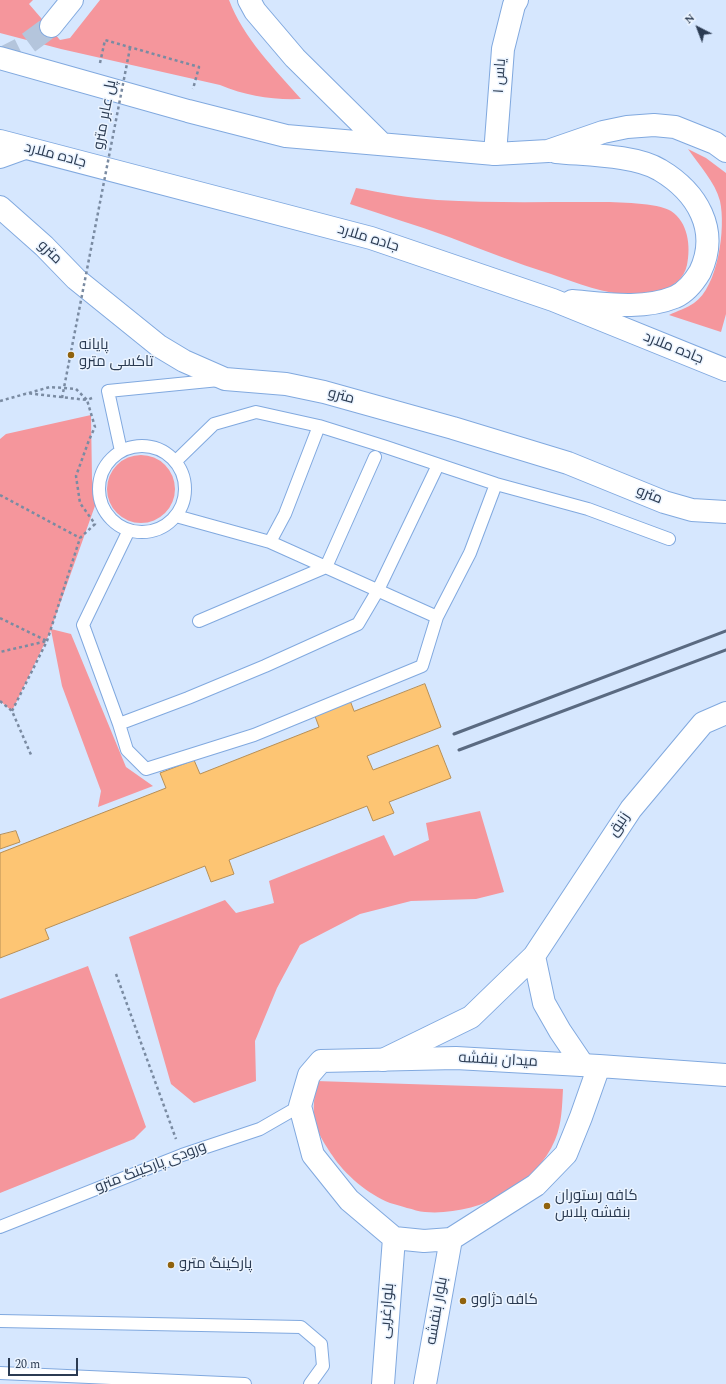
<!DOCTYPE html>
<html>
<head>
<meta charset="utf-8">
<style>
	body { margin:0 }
	#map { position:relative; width:726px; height:1384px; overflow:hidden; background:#d6e7fe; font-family:Spectral,serif }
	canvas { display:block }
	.north { position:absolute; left:678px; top:8px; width:40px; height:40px; -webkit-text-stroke:3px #ebf4ff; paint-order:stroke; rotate:318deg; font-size:11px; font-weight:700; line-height:16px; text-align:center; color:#2b3b52 }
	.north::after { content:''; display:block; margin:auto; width:14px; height:18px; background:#2b3b52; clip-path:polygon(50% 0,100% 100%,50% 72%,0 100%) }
	.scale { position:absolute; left:8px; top:1358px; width:70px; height:18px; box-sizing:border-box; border:2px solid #2b3b52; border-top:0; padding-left:5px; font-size:12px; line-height:14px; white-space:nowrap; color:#2b3b52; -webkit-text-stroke:3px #ebf4ff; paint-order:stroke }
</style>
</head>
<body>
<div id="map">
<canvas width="726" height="1384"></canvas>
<div class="north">N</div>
<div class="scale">20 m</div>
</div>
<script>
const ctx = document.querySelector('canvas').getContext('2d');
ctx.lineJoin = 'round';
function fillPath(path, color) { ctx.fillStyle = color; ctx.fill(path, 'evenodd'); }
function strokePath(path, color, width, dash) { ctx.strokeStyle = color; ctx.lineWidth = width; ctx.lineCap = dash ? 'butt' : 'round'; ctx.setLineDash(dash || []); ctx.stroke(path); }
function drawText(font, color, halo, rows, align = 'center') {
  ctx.font = font + ' Spectral,Cairo,serif'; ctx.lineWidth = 3; ctx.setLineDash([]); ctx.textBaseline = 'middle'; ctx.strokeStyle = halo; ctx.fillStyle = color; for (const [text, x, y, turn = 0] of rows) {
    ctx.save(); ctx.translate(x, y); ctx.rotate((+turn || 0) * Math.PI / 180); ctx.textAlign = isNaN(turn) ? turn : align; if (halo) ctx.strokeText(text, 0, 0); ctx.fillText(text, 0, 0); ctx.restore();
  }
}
const green = new Path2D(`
	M0,0H33L29,4L60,40L70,38L100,0H229C244,39 274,68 301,99C271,100 247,96 220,85L61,49L0,33Z
	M688,149L706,158L726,173V314L721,332L669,315C677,311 687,308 694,303C718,287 726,228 720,201C715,182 699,165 688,149Z
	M356,188C383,193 409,198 437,200C485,203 534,202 582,202C603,202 654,201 671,211C688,222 691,246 687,265C684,279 673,287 659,291C623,302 585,286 551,274C516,263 483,250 449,237C416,225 383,215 350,204Z
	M91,415L92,479L96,503L51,629L71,634L126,767L153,786L98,807L101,791L62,686L51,630L12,711L0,701V439L6,434Z
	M107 489a34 34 0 1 1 68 0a34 34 0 1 1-68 0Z
	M480,811L504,892L476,899L411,901L360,914L300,945L277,988L255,1041L256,1081L194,1103L171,1084L129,937L225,900L236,913L274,903L269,881L384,835L394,856L429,840L426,823Z
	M88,966L146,1127L134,1139L0,1193V999Z
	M316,1081L563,1089C562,1106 562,1123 555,1140C535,1188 475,1216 425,1212C419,1212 413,1209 407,1208C402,1206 396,1205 390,1203C368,1194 345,1175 332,1155C326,1146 314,1128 314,1117C313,1106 315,1093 316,1081Z`);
const building = new Path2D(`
	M425,684L441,727L367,756L373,770L438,745L451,778L389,802L394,813L373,821L367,806L229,860L234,874L211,882L205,866L45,929L49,939L0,958V853L166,788L160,773L194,760L200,774L319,727L312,708L348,695L354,711Z
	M16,831L20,842L0,849V835Z`);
const highwayTunnel = new Path2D(`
	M0,59L20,49L51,26`);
const path = new Path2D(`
	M100,63L105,40L199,67L193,89
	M0,401L50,387L76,389L87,400L92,398
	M0,495L80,538
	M0,618L47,641L0,652
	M0,701L12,711L32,757
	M12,711L47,641L80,538L95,524L80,503L76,476L89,440L95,427L87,400L26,393
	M116,974L176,1139`);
const lane = new Path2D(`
	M99 489a43 43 0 1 1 86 0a43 43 0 1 1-86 0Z
	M121,451L108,391L219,380
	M176,461L214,424L256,412L319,426L386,447L496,484L588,509L669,539
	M176,516L270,542L437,617
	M129,530L83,625L119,724L188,698L265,666L358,624L378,590L438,465
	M270,542L285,514L319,426
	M199,621L326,567L375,457
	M119,724L127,750L146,769L254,735L422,666L437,617L470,553L496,484
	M0,1227L182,1155L260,1129L300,1106
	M0,1321L301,1327L321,1344L323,1366L310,1384
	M0,1373L245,1384`);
const street = new Path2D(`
	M495,154L503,49L514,5L517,0
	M534,956L544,1003L560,1031L583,1065
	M383,1060L471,1017L534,956L631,809L703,723L726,713`);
const secondary = new Path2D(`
	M0,157L25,148
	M0,207L44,246L76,279L159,346L184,361L225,379L286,384L324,392L453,428L568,463L664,502L692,510L726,512
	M456,1058L599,1066L581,1117L566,1154L536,1185L451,1239L424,1241L394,1238L349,1200L313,1155L300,1106L309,1075L321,1061Z
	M599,1066L726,1075
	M383,1384L394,1238
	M425,1384L451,1239`);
const primary = new Path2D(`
	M249,0L255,11L295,58L382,144
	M0,58L188,111L286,136L495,154L548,151L603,132L627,127L654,125L675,127L715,143L726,151
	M0,141L371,238L553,300L726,370
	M556,152C586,155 636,155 660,170C697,192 720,230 700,272C694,282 686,292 675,297C643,310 606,304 572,301`);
const highway = new Path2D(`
	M51,26L72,0`);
const rail = new Path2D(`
	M454,734L726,631
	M459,750L726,650`);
const pathBridge = new Path2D(`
	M62,398L130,48`);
const markers = [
	[71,355,4,"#90620d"],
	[547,1206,4,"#90620d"],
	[171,1265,4,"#90620d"],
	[463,1301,4,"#90620d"]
];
const streetNames = [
	["یاس ۱",501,76,-86],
	["پل عابر مترو",106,115,-79],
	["جاده ملارد",55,156,15],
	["جاده ملارد",368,239,17],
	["مترو",49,253,44],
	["جاده ملارد",673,349,22],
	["مترو",341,397,15],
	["مترو",649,496,22],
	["زنبق",620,825,-56],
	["میدان بنفشه",498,1061,3],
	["ورودی پارکینگ مترو",151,1168,-21],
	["بلوارغربی",388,1311,-85],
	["بلوار بنفشه",438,1311,-80]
];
const poiNames = [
	["پایانه",79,346],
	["تاکسی مترو",79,363],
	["کافه رستوران",555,1197],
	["بنفشه پلاس",555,1214],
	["پارکینگ مترو",179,1265],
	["کافه دژاوو",471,1301]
];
fillPath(green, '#f5969c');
fillPath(building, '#fdc573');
strokePath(building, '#b78f56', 1);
strokePath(highwayTunnel, '#b4c5dc', 22, [22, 11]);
strokePath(lane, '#81a9df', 14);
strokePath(street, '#81a9df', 24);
strokePath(secondary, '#81a9df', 24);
strokePath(primary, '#81a9df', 24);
strokePath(highway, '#81a9df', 24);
strokePath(path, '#7a8ba2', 2.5, [3, 3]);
strokePath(lane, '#fff', 12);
strokePath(street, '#fff', 22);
strokePath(secondary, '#fff', 22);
strokePath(primary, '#fff', 22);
strokePath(highway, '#fff', 22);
strokePath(rail, '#5a6a81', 3);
strokePath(pathBridge, '#7a8ba2', 2.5, [3, 3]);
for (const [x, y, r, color] of markers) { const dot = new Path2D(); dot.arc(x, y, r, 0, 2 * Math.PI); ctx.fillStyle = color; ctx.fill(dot); strokePath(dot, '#ebf4ff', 1.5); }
drawText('15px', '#2b3b52', '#ebf4ff', streetNames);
drawText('15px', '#2b3b52', '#ebf4ff', poiNames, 'left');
</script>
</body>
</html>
